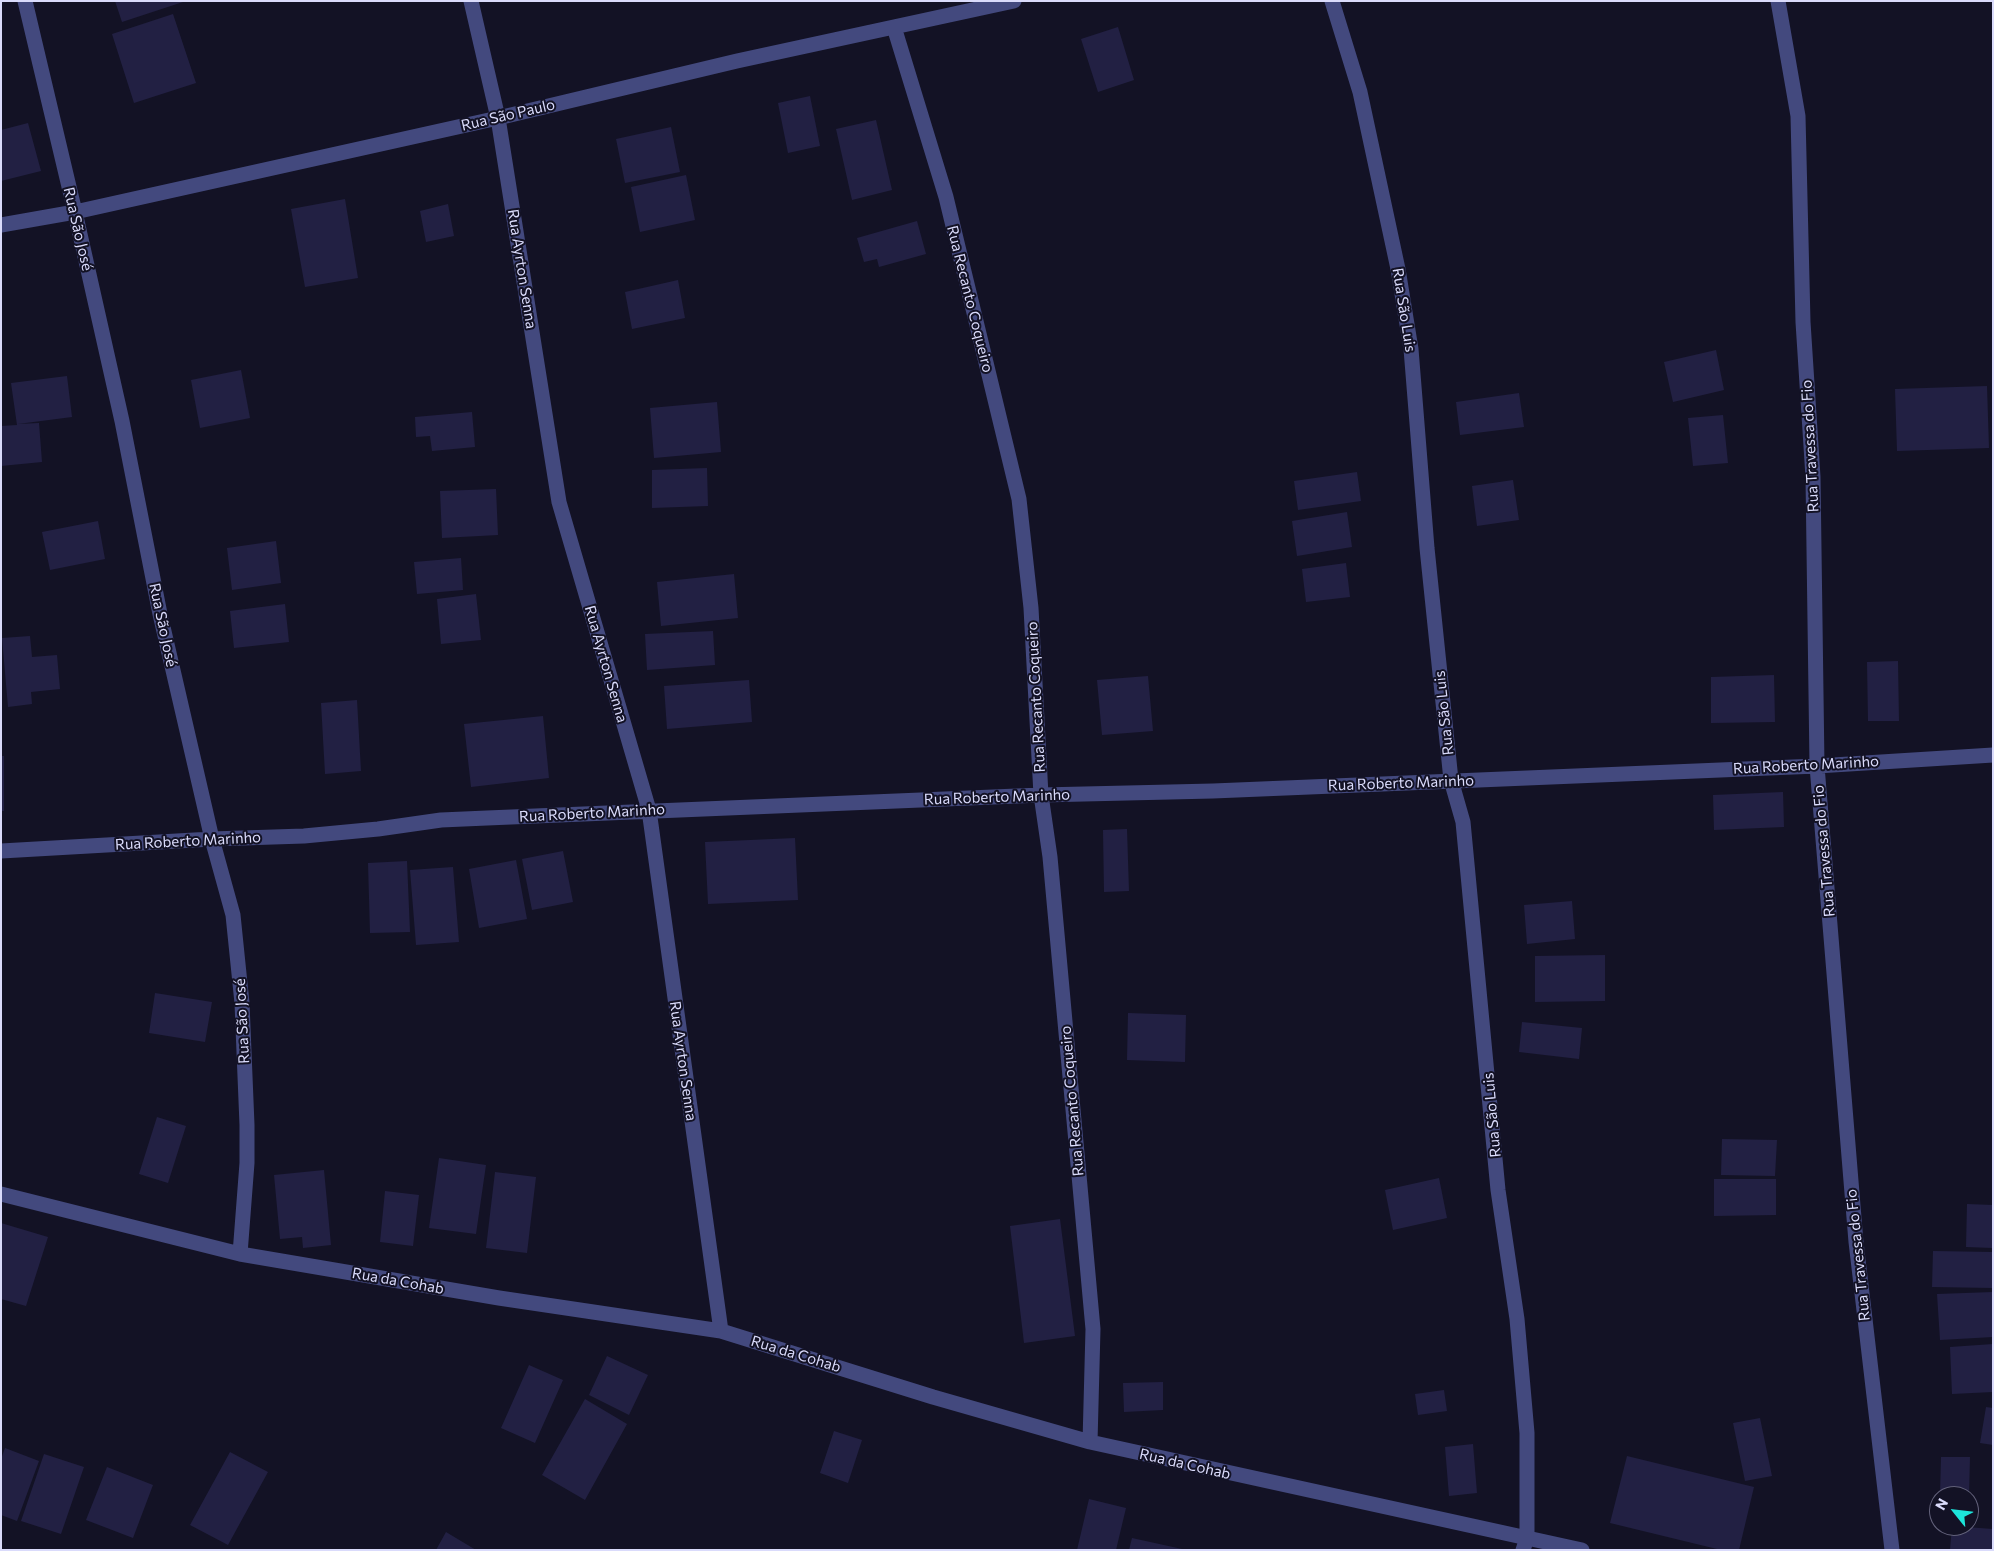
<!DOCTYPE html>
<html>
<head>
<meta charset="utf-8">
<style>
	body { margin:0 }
	#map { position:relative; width:1994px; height:1551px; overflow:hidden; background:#131225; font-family:Commissioner,sans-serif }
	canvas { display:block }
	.frame { position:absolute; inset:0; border:2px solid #dadbfb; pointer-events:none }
	.north { position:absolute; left:1929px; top:1486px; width:50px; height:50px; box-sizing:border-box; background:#131225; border:1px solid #63627b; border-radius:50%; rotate:299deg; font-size:14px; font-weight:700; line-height:20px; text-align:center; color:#dadbfb }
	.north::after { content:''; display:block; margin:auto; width:18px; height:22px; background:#1de4da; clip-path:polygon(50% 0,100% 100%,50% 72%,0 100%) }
</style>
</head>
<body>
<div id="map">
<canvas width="1994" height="1551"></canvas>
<div class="frame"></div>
<div class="north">N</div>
</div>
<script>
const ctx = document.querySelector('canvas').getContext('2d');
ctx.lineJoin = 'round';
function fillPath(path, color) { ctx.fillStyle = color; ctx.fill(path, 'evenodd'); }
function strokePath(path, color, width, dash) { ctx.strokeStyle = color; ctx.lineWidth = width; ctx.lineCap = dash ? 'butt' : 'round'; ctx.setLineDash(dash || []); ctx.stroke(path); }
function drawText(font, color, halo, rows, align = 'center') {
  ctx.font = font + ' Commissioner,sans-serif'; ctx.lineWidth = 4; ctx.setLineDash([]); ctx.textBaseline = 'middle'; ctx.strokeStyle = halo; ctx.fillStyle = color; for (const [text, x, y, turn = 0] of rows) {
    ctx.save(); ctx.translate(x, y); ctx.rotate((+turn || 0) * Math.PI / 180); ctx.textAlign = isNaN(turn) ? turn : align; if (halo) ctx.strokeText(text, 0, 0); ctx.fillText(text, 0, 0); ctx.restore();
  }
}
const building = new Path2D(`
	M115,1H183V2L122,22Z
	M173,14L196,83L134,103L112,34Z
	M1118,27L1134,80L1098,92L1081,39Z
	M810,96L820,146L788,153L778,103Z
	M876,120L892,190L852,200L836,129Z
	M28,123L41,171L1,181V130Z
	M671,127L680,172L625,183L616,139Z
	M686,175L695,220L640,232L631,187Z
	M345,199L358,278L305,287L291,209Z
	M448,204L454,236L426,242L420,211Z
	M917,221L926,254L879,267L877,259L864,262L857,238Z
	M678,280L685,318L632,329L625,292Z
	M1716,350L1724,390L1673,402L1664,362Z
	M241,370L250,418L200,428L191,380Z
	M67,376L72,417L18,424L39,423L42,462L1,466V426L17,425L11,383Z
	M1987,386L1989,448L1897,451L1895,389Z
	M1519,393L1524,427L1460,435L1456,402Z
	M717,402L721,452L654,458L650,408Z
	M472,412L475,447L432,451L430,436L416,437L415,417Z
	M1723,415L1728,463L1693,466L1688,418Z
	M707,468L708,506L652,508V470Z
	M1357,472L1361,501L1298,510L1294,481Z
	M1513,480L1519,520L1477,526L1472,486Z
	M496,489L498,535L442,538L440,491Z
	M1347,512L1352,547L1297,556L1292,521Z
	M98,521L105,559L50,570L42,532Z
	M276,541L281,583L232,590L227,548Z
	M461,558L463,590L417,594L414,562Z
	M1346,563L1350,597L1306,602L1302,569Z
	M734,574L738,618L661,626L657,582Z
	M476,594L481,640L441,644L437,599Z
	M285,604L289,642L234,648L230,611Z
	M713,631L715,665L647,670L645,634Z
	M30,636L32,657L57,655L60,689L31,692L32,704L8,707L2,638Z
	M1898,661L1899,721H1868L1867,662Z
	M1774,675L1775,722L1711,723V677Z
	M1148,676L1153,731L1102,735L1097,680Z
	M749,680L752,722L667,729L664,686Z
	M357,700L361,771L325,774L321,703Z
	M543,716L549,778L471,787L464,724Z
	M1,756H4V811H1Z
	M1783,792L1784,827L1714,830L1713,795Z
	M1127,829L1129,891L1104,892L1103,830Z
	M795,838L798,900L708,904L705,842Z
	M563,851L573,902L532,910L522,859Z
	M516,860L527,919L479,928L469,869Z
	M407,861L410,932L370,933L368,863Z
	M453,867L459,942L416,945L410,870Z
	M1572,901L1575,939L1527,944L1524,905Z
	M1605,955V1001L1535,1002V956Z
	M155,993L212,1002L205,1042L149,1033Z
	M1128,1013L1186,1015L1185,1062L1127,1060Z
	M1522,1022L1582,1028L1579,1059L1519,1052Z
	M157,1117L186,1126L168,1183L139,1174Z
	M1722,1139L1777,1140L1775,1176L1721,1175Z
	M439,1158L486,1165L476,1234L429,1228Z
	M324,1170L331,1245L303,1248L302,1237L280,1239L274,1175Z
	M495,1172L536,1177L527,1253L486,1248Z
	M1439,1178L1447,1218L1393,1230L1385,1190Z
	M1714,1179H1776V1215L1714,1216Z
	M385,1191L419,1195L413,1246L380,1242Z
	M1967,1204L1993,1205V1248L1966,1247Z
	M1060,1219L1075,1336L1024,1343L1010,1226Z
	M1,1223L48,1237L26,1306L1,1299Z
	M1933,1251L1993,1252V1288L1932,1287Z
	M1993,1292V1337L1940,1340L1937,1294Z
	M1993,1344V1392L1952,1394L1950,1347Z
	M607,1356L648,1375L629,1415L589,1395Z
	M529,1365L563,1380L535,1443L501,1428Z
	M1163,1382V1410L1124,1412L1123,1383Z
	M1444,1390L1447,1411L1418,1415L1415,1394Z
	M585,1399L627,1424L585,1500L542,1475Z
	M1986,1407L1993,1408V1445L1980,1443Z
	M1760,1418L1772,1476L1745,1481L1733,1423Z
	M834,1431L862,1440L848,1483L820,1473Z
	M1473,1444L1477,1493L1449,1496L1445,1447Z
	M5,1448L39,1461L17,1521L1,1515V1459Z
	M230,1452L268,1472L228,1545L190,1525Z
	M44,1454L84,1467L61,1534L21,1521Z
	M1627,1456L1754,1487L1739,1550H1721L1610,1523Z
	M1941,1457H1970L1969,1496H1940Z
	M107,1467L153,1485L133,1538L86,1520Z
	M1089,1499L1126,1508L1116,1550H1077Z
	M1952,1526L1993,1529V1550H1950Z
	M446,1532L476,1550H436Z
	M1132,1538L1182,1549V1550H1129Z`);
const minor = new Path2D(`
	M25,1L75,212L122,421L160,614L212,839L233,915L242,1003L247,1125V1163L240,1254
	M471,1L498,118L559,502L649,810L721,1331
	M1332,1L1360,92L1398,269L1411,349L1427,548L1451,780L1463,822L1498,1190L1517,1319L1527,1433V1538L1523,1550
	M1778,1L1798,116L1803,322L1813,477L1817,766L1856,1242L1892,1550
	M894,27L946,197L1019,499L1031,608L1041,795L1050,857L1093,1329L1090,1442
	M1,225L75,212L498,118L737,61L1014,1
	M1,851L212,839L304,836L378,829L441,820L487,818L1041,795L1213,791L1817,766L1993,755
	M1,1194L240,1254L499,1298L721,1331L933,1397L1090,1442L1582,1550`);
const streetNames = [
	["Rua São Paulo",508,115,-13],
	["Rua São José",78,229,77],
	["Rua Ayrton Senna",522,269,81],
	["Rua Recanto Coqueiro",970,299,76],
	["Rua São Luis",1404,310,81],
	["Rua Travessa do Fio",1810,446,-93],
	["Rua São José",163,625,78],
	["Rua Ayrton Senna",606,664,74],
	["Rua Recanto Coqueiro",1036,697,-93],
	["Rua São Luis",1444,713,-96],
	["Rua Roberto Marinho",1806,765,-3],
	["Rua Roberto Marinho",1401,783,-2],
	["Rua Roberto Marinho",997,797,-2],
	["Rua Roberto Marinho",592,813,-3],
	["Rua Roberto Marinho",188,841,-3],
	["Rua Travessa do Fio",1824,851,-95],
	["Rua São José",242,1021,-93],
	["Rua Ayrton Senna",683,1061,82],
	["Rua Recanto Coqueiro",1072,1101,-95],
	["Rua São Luis",1492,1115,-95],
	["Rua Travessa do Fio",1858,1255,-96],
	["Rua da Cohab",398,1281,10],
	["Rua da Cohab",796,1354,17],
	["Rua da Cohab",1185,1464,13]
];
fillPath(building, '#222043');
strokePath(minor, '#43497e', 15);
drawText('15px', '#dadbfb', '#131225', streetNames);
</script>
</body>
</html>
